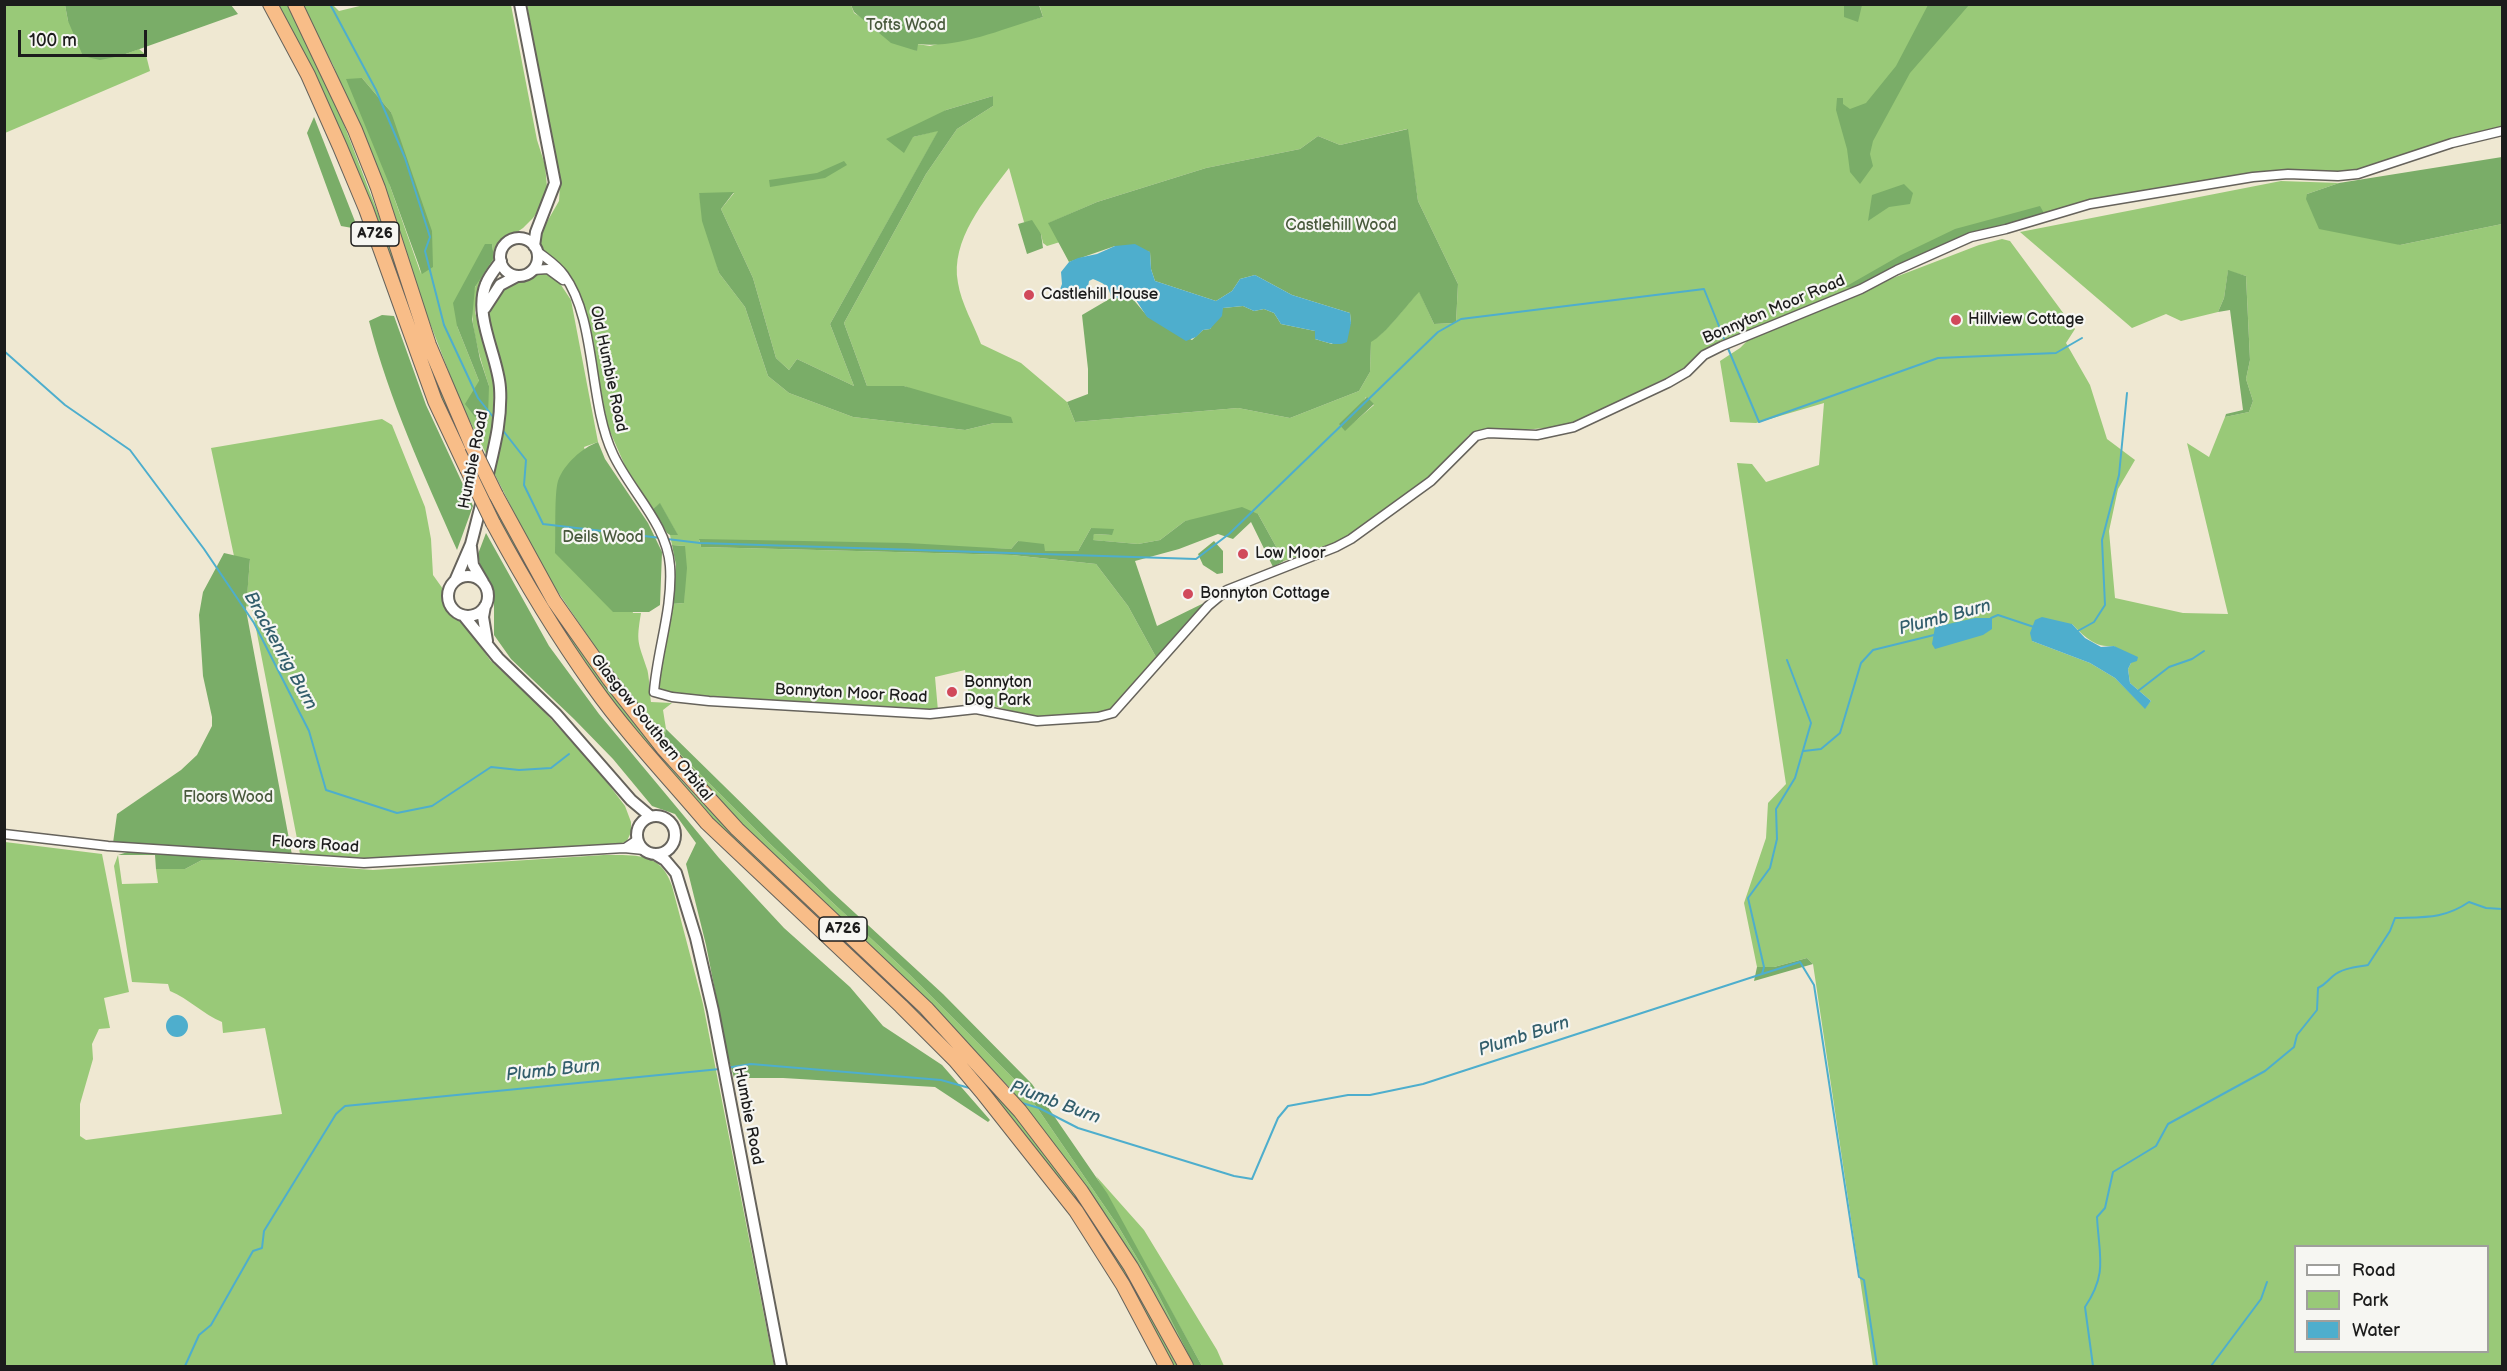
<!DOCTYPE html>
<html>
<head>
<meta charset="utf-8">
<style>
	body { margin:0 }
	#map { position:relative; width:2507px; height:1371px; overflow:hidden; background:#efe8d2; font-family:"Balsamiq Sans",sans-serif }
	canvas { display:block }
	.frame { position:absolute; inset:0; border:6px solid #1c1c1c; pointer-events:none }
	.legend { position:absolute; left:2294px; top:1245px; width:195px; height:108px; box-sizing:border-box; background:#f6f6f2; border:2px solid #9f9f9c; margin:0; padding:8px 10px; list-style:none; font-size:18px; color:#1c1c1c }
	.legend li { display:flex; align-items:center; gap:12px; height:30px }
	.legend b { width:30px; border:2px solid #9f9f9c }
	.scale { position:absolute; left:18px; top:30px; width:129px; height:27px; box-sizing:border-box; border:3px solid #1c1c1c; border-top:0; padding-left:8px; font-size:18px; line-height:21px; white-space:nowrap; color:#1c1c1c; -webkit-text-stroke:4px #f6f6f2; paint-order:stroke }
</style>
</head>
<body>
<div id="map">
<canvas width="2507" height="1371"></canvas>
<div class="frame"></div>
<ul class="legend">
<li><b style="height:8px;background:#fff"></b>Road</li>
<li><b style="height:16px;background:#99c978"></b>Park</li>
<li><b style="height:16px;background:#4eaecd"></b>Water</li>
</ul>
<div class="scale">100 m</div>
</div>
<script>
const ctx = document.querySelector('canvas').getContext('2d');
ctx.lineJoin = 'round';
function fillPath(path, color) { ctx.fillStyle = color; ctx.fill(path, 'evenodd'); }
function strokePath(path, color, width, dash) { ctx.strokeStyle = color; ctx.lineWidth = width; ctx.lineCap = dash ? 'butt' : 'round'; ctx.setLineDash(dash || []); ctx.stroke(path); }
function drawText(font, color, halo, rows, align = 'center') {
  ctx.font = font + ' "Balsamiq Sans",sans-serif'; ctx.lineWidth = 4.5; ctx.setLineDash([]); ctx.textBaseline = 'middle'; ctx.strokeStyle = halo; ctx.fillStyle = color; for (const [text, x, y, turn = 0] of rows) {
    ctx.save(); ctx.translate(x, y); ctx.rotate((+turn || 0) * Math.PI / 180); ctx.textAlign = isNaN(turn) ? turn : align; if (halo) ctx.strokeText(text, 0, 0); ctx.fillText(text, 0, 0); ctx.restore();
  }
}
const green = new Path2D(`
	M368,4L511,5L537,140L545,165L547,187L543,204L533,218L523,228L501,243L496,250L494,261L478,292L475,312L494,382L493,428L488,458L460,401L421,300L378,178L333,65L302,5H333L339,11ZM362,78L391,112L421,274L390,186ZM492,244L494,258C488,267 481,276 476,285C464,310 481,361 489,386L479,381L457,326Z
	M1039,4L2502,5V129L2357,172L2332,174L2283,171L2234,176L2138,194L2007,227L1713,346L1677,373L1566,426L1469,435L1432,476L1341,541L1284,561L1258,514L1185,521L1160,540L1138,544L1092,540L1094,534L1112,535L1091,528L1078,551H1045L1018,541L1011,549L699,540L701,547L1012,555L1096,564L1128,606L1156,657L1110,711L1037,718L997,707L970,704L965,670L935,677L938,711L715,700L669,693L660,689L658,683L672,604L684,603L685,546L672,545L670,535L677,534L660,504L653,509L626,468L608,427L589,331L576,288L568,275L539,246L540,234L559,201L560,185L527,5H851L854,13L917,51V44L930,46L1043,17ZM993,96V106L957,129L926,174L844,323L867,386H904L994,423L965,430L853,417L789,393L768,376L745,307L719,273L699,193H734L721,209L753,278L776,358L789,370L797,359L854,386L830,324L939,130L913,137L946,110ZM1407,129L1418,201L1458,284L1456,323L1434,324L1419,291C1406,305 1386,334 1371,341L1370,372L1359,391L1290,418L1238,408L1075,422L1067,402L1021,363L981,344C974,325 961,303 958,283C950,240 985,200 1009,168L1024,222L1041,234L1043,243L1047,246L1060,242L1049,223L1097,202L1206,168L1300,149L1318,136L1340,145ZM1366,397L1374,405L1345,430Z
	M5,5H65L68,21L120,56L139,49L146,55L150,71L5,133Z
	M277,5H287L333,96L475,466L472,470C427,372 395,269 356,169C334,112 306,58 277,5Z
	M2281,181L2339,183L2307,194L2400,245L2502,224V1366H1873L1813,964L1807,958L1774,967H1757L1744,903L1766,838L1768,803L1786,784L1737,463L1752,464L1766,482L1819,465L1824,403L1756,423L1730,422L1720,361L1740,348L1747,341L1893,278L1979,245L2002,239L2010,241L2075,329L2066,343L2090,385L2107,439L2135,460L2118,489L2109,531L2115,598L2183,613L2228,614L2187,443L2209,457L2225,417L2249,412L2253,401L2246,379L2250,360L2246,276L2228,271L2224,298L2218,312L2181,321L2166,314L2132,328L2020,232ZM2072,624C2085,637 2095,648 2114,646L2131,663L2128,669L2130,683L2151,701L2145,708L2115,678L2090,663L2032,641ZM2296,1246H2488V1352H2296Z
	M545,272L559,282L571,300L598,442L584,447L633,613H641C636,643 638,641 647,669C649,674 650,694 651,702L672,703L663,710L666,729L664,738L768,842L910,975L1025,1090L1118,1226L1156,1290L1194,1366H1191L1149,1284L1090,1192L1010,1088L958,1034L847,924L779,864L673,754L626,692L545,573L493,471C503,441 509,407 503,375C490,313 467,295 545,272Z
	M382,419L392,425L425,507L431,539L433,575L443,589L442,598L446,609L465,624L490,660L537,704L597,769L625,806L631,822V832L627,841L615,846L381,859L300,854L252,608L246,606L250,560L234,556L211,448Z
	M495,505C554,621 628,728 720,821C819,921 928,1011 1019,1119C1081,1192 1136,1281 1178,1366H1171L1135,1297L901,999L728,834L687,792L609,697L536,588L493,510Z
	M5,842L102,854L129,992L104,998L110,1028L99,1029L92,1044L93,1059L80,1104V1136L86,1140L282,1114L265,1028L223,1033L222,1022C203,1014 189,999 170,991L168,984L132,982L114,866L118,855L122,884L158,883L156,869H185L202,860H234L373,870L604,855C636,855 661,852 672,886L703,1004L774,1366H5Z
	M1096,1176L1144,1230L1217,1350L1224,1366H1202Z`);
const forest = new Path2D(`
	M65,5H231L238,14L120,56L100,60L83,56L68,21Z
	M851,5H1039L1043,17C1004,28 959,49 918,44L917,51L891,43L854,12Z
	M1844,5H1862L1858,22L1844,17Z
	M1928,5H1969L1910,73L1873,141L1870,154L1873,166L1860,184L1850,172L1847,149L1836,110L1837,98H1843V104L1850,109L1866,103L1896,66Z
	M362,78L391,112L432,231L433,267L422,274L390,186L346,79Z
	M993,96V106L957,129L926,174L844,323L867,386H904L1011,417L1013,423H994L965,430L853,417L789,393L768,376L745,307L719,273L702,221L699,193L734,192L721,209L753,278L776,358L789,370L797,359L854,386L830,324L938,131L913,137L904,153L886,139L946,110Z
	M314,117L358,229L341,226L307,133Z
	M1408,129L1418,201L1458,284L1456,323L1434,324L1419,292C1406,306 1386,334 1371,342L1370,372L1359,391L1290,418L1238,408L1075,422L1067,402L1088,394V369L1082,315L1111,298H1132L1148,317L1192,340L1203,330L1210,329L1223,308L1243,306L1254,311L1264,309L1274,313L1281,324L1315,331V339L1332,344L1351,323L1350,313L1292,295L1255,275L1240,279L1232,291L1216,301L1155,281L1151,269L1150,252L1115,246L1069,262L1048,223L1097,202L1206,168L1300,149L1318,136L1340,145Z
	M2502,157V224L2400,245L2319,229L2306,199L2307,194L2339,183Z
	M844,161L847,165L825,178L770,187L769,180L817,173Z
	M1904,184L1913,193L1910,204L1889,207L1868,221L1872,195Z
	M2040,206L2045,215L2007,227L1856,288L1845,287L1901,255L1955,229Z
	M1032,220L1041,234L1043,248L1027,254L1018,224Z
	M485,244H492L494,258L475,287L472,319L480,359L489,386L488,417H475L465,404L479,381L457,326L453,303Z
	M2228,270L2246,276L2250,360L2246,379L2253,401L2249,412L2225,417L2226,414L2243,410L2230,310L2218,312L2224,298Z
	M382,315L394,316L426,405L473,506L457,550C424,475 389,400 369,321Z
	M1367,397L1374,404L1345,431L1339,424Z
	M598,442L605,459L648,523L662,552L660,605L649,612H613L555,553C556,537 554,494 558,481C564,464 582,448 598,442Z
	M660,503L678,535H670L667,533L653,509Z
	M1242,507L1258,514L1284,561L1273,567L1251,522L1233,539L1218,534L1179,549L1135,561L1157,626C1173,618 1188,611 1204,603L1156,657L1128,606L1096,564L1012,555L701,547L699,539L907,543L1011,549L1018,541L1044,544L1045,551H1078L1091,528L1114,529L1112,535L1094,534L1093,540L1138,544L1160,540L1185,521Z
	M486,533L549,646L599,714L719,858L784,928L850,987L883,1026L942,1065L990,1120L988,1122L935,1087L783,1078H734L728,1057L706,945L686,864L696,843L675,814L652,806L613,759L574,719L511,659L494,635V593L481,569L478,554Z
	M1214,541L1223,551V573L1217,574L1203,565L1198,554Z
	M672,545L685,546L687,568L684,603L672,604L676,565Z
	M224,553L250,559L246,610L292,855L113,843L117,814L181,770L197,755L212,726V717L203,676L199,615L203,592Z
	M666,729L831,891L943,994L1032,1084L1107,1193L1202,1366H1194L1156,1290L1118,1226L1025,1090L910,975L768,842L664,738Z
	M131,851L234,860H202L185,869H156L155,855H118Z
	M1807,958L1813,964L1754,981L1757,967H1774Z`);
const water = new Path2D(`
	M1135,244L1150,252L1151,269L1155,281L1216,301L1232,291L1240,279L1255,275L1292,295L1350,313L1351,323L1347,342C1336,347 1326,342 1315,339V331L1281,324L1274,313L1264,309L1254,311L1243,306L1223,308L1222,316L1210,329L1203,330L1196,337L1186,341L1147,317L1136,300L1132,298H1111C1110,286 1103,283 1093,279L1089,281L1087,293L1080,295L1072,293L1067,300H1062L1059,292L1062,284L1061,272L1069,262L1078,258L1097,254L1115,246Z
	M2042,617L2072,624L2085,638L2101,647L2114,646L2138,657L2137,661L2131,663L2128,669L2130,683L2151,701L2145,709L2115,678L2090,663L2032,641L2030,633L2035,620Z
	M1975,618H1992V629L1983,635L1935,649L1932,644L1935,627Z
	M166 1026a11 11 0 1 1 22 0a11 11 0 1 1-22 0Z`);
const stream = new Path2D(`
	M330,4L376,90L405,158L430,237L425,251L444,325L478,398L494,418
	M1727,346L1759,422L1938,358L2056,353L2082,338
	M4,351L65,405L130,450L204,549L254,623L309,731L326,790L397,813L432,806L491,767L519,770L551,768L569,754
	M501,428L526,460L524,485L543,524L661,538
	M667,539L700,543L1196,559L1229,534L1438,332L1461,319L1704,289L1725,341
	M1991,618L1998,615L2034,627
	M2076,632L2094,622L2105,605L2102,540L2119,475L2127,393
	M2138,691L2169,667L2192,659L2204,651
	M1804,751L1821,749L1840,733L1861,663L1873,650L1934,635
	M1762,974L1800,962L1814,985L1859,1277L1864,1280L1877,1366
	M726,1068L751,1064L941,1080L973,1089
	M1022,1103L1039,1108L1078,1128L1234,1176L1252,1179L1278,1118L1288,1106L1348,1095H1370L1423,1084L1762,974L1764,967L1748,898L1770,868L1777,839L1776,809L1795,778L1811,723L1787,660
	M185,1366L199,1335L211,1325L253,1251L262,1248L264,1231L336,1114L345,1106L720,1069
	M2093,1366L2085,1307C2108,1273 2099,1256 2097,1217L2105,1208L2113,1172L2156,1146L2168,1124L2265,1071L2294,1047L2297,1035L2317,1010L2318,988C2326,984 2327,981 2333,976C2342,968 2357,967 2368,965L2390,931L2395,918C2425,917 2444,919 2469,902L2486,908L2502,909
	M2211,1366L2261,1299L2267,1282`);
const minor = new Path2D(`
	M537,251C547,259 557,265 564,275C597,320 588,401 613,454C630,491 667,524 670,566C673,608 657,651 654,692L672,697L709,701L930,714L976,709L1037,721L1098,717L1113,713L1208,606L1227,590L1336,547L1351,539L1431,481L1476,436L1488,433L1537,435L1574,427L1668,383L1687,372L1704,355L1722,346L1861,289L1897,270L1971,237L2006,229L2090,204L2253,177L2288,174L2338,176L2358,174L2452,143L2502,131
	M533,270L548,269L563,280
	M4,834L108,846L364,863L624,848L644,850
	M625,848L637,840`);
const tertiary = new Path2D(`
	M520,4L555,183L536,232L534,246
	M500 257a19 19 0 1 1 38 0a19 19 0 1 1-38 0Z
	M485,308L500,285L517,276
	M487,478C494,448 502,420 500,388C498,356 473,316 486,284C489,276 496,268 501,261
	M471,547L473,565L483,582
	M448 596a20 20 0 1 1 40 0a20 20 0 1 1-40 0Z
	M455,581L471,544L483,497
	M485,606L483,617L487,641
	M464,616L498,658L556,714L631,800L650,816
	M637 835a19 19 0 1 1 38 0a19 19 0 1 1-38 0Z
	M655,854L665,860L676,873L696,938L713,1011L781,1366`);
const trunk = new Path2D(`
	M270,4L308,75L340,147L366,209L435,401L467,469
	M295,4L355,130L378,188L429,345L472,446
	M496,495L554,601L609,679L663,748L737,829L926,1008L1020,1111L1081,1191L1131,1267L1186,1366
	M493,523C523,579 556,634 593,686C627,734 669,778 707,823L901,1006L955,1060L982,1092L1076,1211L1123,1285L1166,1366`);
const trunkBridge = new Path2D(`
	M472,446L496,495
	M467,469L493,523`);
const markers = [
	[1029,295,6,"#d1495b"],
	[1956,320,6,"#d1495b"],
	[1243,554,6,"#d1495b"],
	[1188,594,6,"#d1495b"],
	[952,692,6,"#d1495b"]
];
const shields = [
	[375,234,48],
	[843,929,48]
];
const shieldNames = [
	["A726",375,234],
	["A726",843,929]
];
const parkNames = [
	["Tofts Wood",906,26],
	["Castlehill Wood",1341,226],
	["Deils Wood",603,538],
	["Floors Wood",228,798]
];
const poiNames = [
	["Castlehill House",1041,295],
	["Hillview Cottage",1968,320],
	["Low Moor",1255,554],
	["Bonnyton Cottage",1200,594],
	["Bonnyton",964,683],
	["Dog Park",964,701]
];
const streetNames = [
	["Bonnyton Moor Road",1774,310,-23],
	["Old Humbie Road",608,369,78],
	["Humbie Road",474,460,-79],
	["Bonnyton Moor Road",851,694,3],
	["Glasgow Southern Orbital",651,728,51],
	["Floors Road",315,845,4],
	["Humbie Road",748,1116,79]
];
const waterNames = [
	["Plumb Burn",1945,618,-15],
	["Brackenrig Burn",280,651,61],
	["Plumb Burn",1524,1037,-18],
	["Plumb Burn",553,1071,-6],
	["Plumb Burn",1055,1103,20]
];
fillPath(green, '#99c978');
fillPath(forest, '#7aad68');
fillPath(water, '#4eaecd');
strokePath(stream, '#4eaecd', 2);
strokePath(minor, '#66635c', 11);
strokePath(tertiary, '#66635c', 14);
strokePath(trunk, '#66635c', 16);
strokePath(minor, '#fff', 8);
strokePath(tertiary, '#fff', 10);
strokePath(trunk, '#f8bd88', 14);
strokePath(trunkBridge, '#66635c', 16, []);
strokePath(trunkBridge, '#f8bd88', 14);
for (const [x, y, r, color] of markers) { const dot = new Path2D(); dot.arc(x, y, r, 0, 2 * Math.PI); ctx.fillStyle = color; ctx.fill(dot); strokePath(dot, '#f6f6f2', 2); }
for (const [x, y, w] of shields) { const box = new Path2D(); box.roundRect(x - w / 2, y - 12, w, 24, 4.5); ctx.fillStyle = '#f6f6f2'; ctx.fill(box); strokePath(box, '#1c1c1c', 1.5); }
drawText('bold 15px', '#1c1c1c', null, shieldNames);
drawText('16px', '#48593c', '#f6f6f2', parkNames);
drawText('16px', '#1c1c1c', '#f6f6f2', poiNames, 'left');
drawText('16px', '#1c1c1c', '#f6f6f2', streetNames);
drawText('italic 18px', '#325e6c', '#f6f6f2', waterNames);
</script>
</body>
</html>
